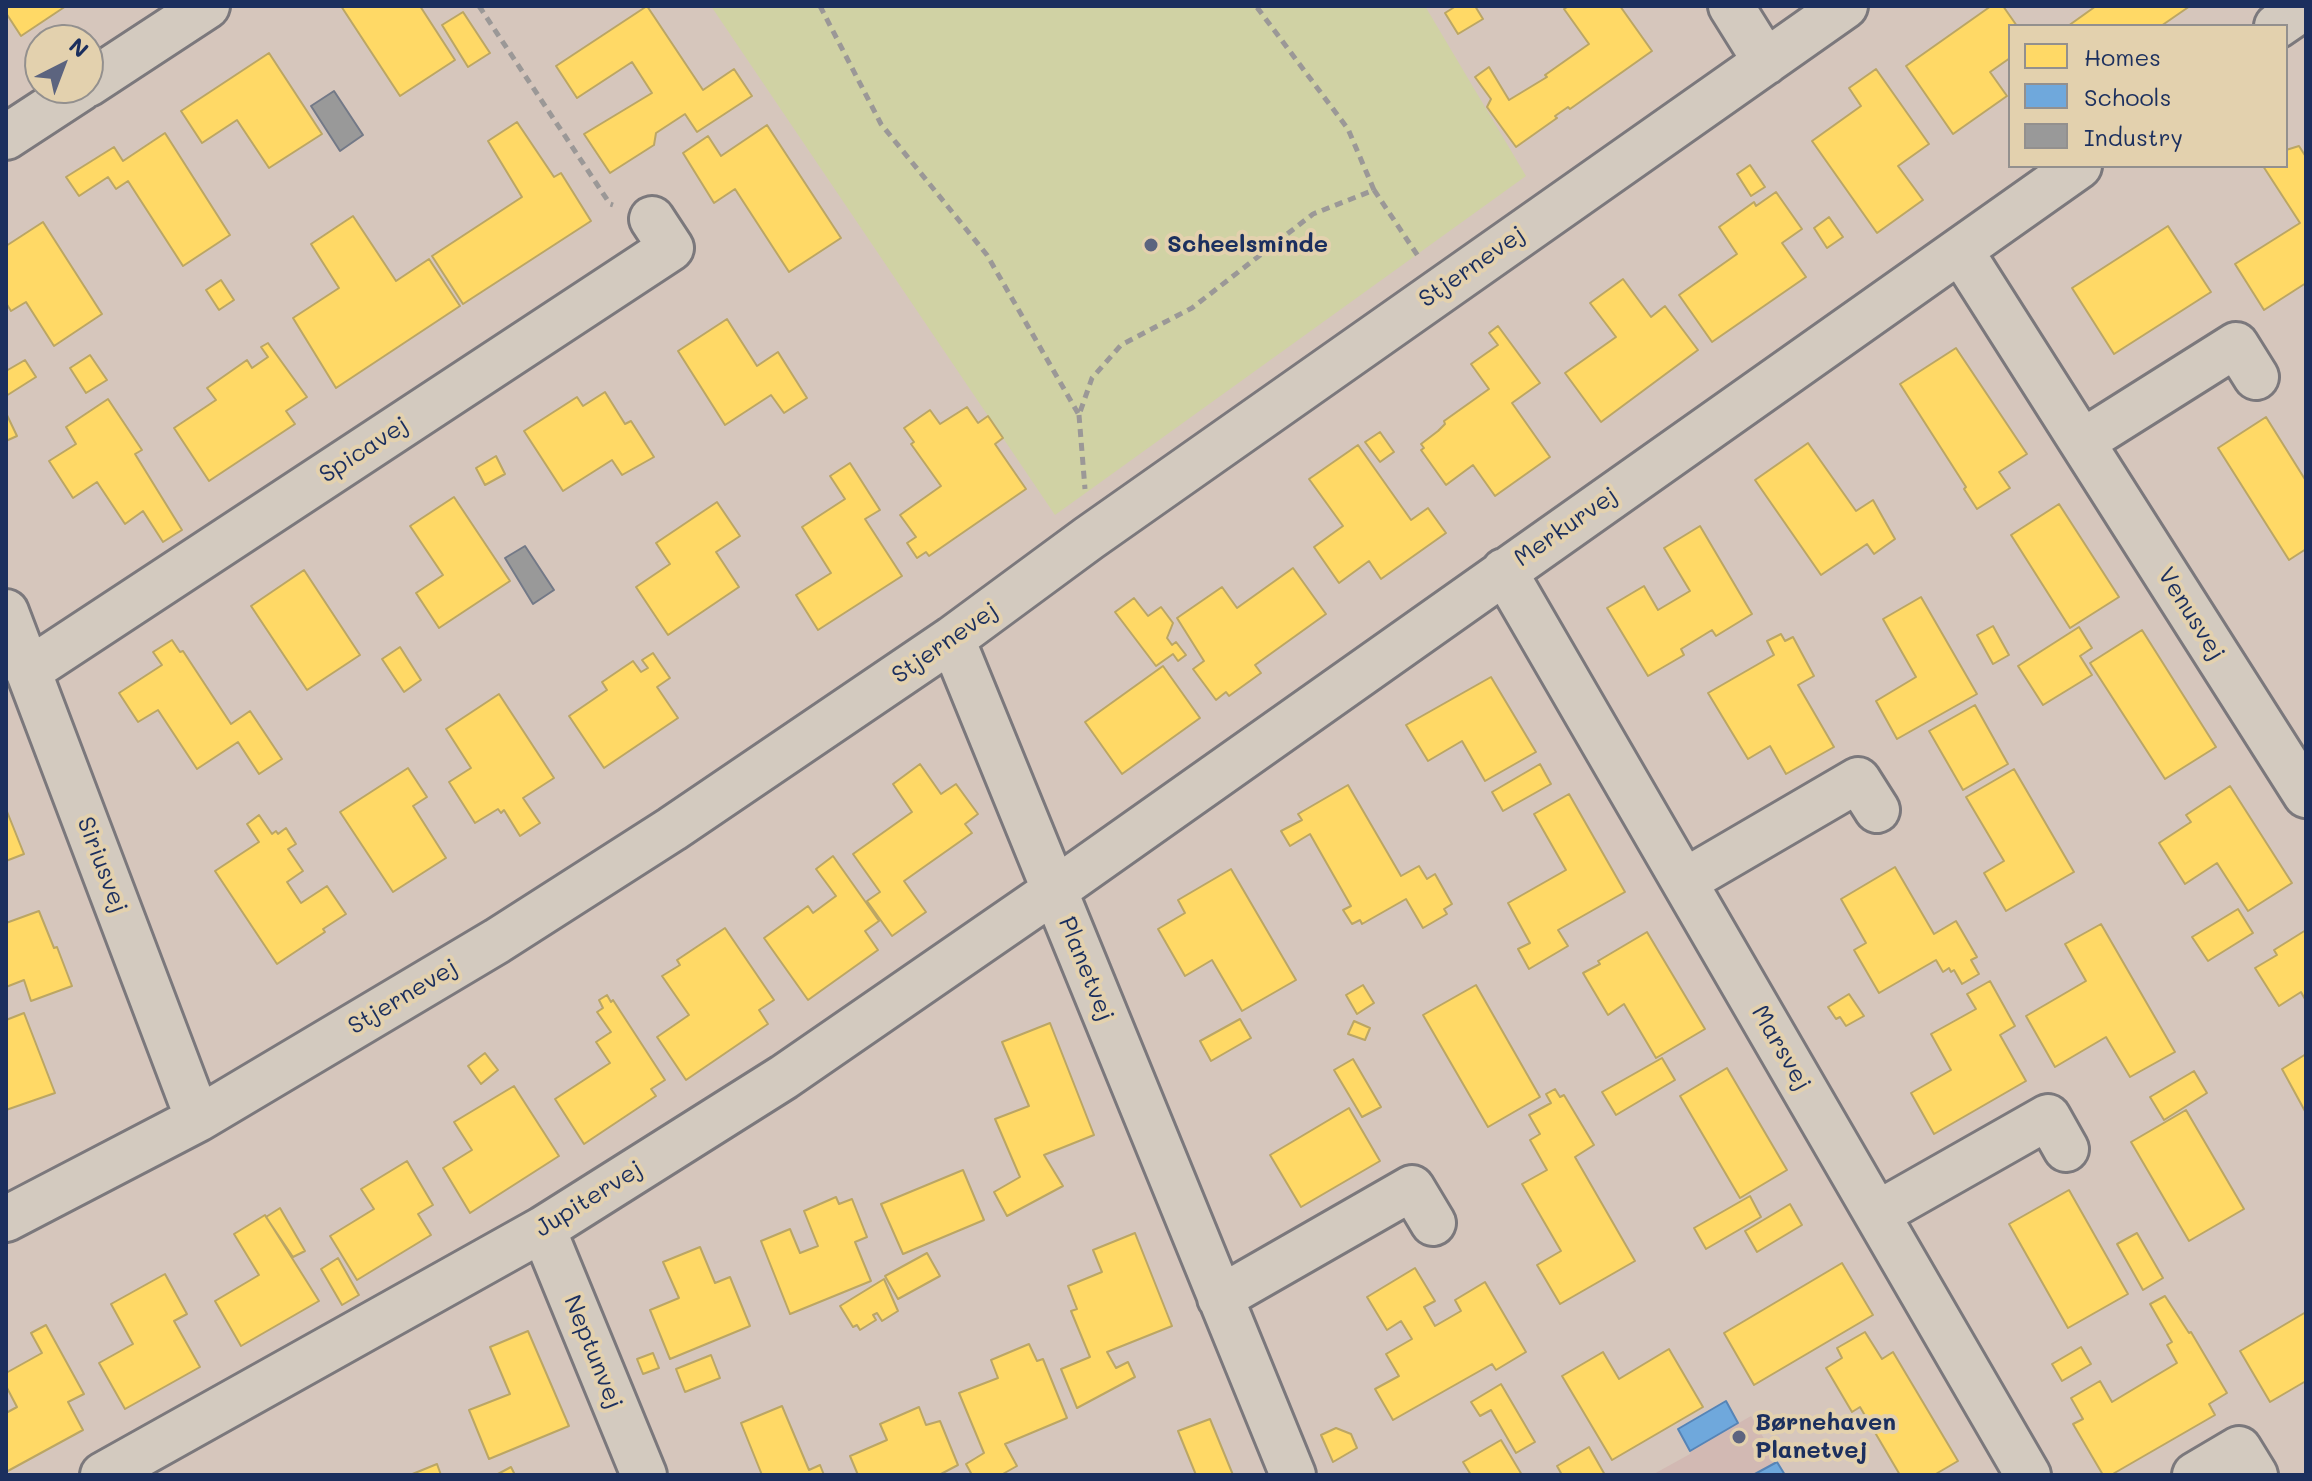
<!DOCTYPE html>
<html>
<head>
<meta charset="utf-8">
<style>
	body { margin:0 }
	#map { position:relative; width:2312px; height:1481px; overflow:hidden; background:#d6c6bc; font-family:Mali,sans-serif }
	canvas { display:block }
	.frame { position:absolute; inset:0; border:8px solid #1b2f5e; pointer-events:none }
	.legend { position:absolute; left:2008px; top:24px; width:280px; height:144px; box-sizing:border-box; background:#e3d1ae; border:2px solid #93908e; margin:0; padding:10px 14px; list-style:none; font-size:24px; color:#1b2f5e }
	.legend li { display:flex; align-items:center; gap:16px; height:40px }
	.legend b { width:40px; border:2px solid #93908e }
	.north { position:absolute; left:24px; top:24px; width:80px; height:80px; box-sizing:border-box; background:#e3d1ae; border:2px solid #93908e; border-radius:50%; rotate:42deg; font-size:22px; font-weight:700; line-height:32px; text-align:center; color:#1b2f5e }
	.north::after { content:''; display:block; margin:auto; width:28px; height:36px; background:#5c647f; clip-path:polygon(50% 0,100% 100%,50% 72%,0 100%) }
</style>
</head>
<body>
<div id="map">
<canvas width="2312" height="1481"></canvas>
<div class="frame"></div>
<ul class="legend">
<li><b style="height:22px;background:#ffd966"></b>Homes</li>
<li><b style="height:22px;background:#6fa8dc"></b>Schools</li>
<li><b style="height:22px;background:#999"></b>Industry</li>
</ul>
<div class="north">N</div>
</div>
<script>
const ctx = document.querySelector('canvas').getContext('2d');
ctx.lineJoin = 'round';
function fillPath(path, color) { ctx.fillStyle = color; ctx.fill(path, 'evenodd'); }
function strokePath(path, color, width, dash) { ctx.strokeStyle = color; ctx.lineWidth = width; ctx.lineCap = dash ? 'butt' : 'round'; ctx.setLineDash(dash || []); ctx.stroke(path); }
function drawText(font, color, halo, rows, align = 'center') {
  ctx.font = font + ' Mali,sans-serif'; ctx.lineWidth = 8; ctx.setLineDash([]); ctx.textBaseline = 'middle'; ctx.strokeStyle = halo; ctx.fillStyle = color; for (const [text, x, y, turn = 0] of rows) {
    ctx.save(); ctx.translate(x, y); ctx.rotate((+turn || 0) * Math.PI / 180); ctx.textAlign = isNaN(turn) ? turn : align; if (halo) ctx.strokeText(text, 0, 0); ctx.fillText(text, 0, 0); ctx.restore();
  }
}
const built = new Path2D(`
	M1751,1416L1785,1475H1652L1690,1454V1451Z`);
const green = new Path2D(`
	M711,6H1425L1526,176L1055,515Z`);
const homes = new Path2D(`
	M6,6H66L21,36L6,13Z
	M341,6H420L455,60L400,96Z
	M647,6L703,90L734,69L752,96L697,132L685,114L656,133L654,145L610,173L584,134L652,93L632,62L577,98L556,66Z
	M1456,6H1475L1483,19L1458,34L1445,13Z
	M1569,6H1620L1652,51L1570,109L1568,107L1555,116L1557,118L1516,147L1487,107L1491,99L1475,77L1489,67L1509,100L1547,77L1545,75L1589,44L1564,9Z
	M1991,6H2003L2017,26H2010V58L1990,72L2007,96L1953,134L1906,66Z
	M2096,6H2190L2161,26H2068Z
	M463,12L490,53L468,67L442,25Z
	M269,53L322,134L269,168L237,120L202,143L181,111Z
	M1876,69L1929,144L1898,166L1923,200L1877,233L1812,141L1861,106L1849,88Z
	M517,122L554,177L561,173L591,221L463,304L432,256L522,197L488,141Z
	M767,125L841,238L789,272L735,189L714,203L683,153L708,136L721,156Z
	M165,133L230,235L183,266L128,181L116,189L108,177L79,196L66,177L114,147L123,161Z
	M2299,146L2306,157V283L2264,310L2235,264L2300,223L2263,166H2286V150Z
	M1750,165L1765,187L1751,196L1737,174Z
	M1776,192L1802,229L1782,243L1806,277L1712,342L1679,295L1737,254L1719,227L1754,202L1756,206Z
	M353,216L396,281L429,259L460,306L336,388L293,318L339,288L311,244Z
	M1829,217L1843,237L1827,248L1814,228Z
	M43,222L102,314L54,346L26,302L11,311L6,303V246Z
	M2168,226L2211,292L2114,354L2072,288Z
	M1623,279L1651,317L1665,306L1698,350L1601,422L1565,373L1616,337L1590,303Z
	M221,280L234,300L219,310L206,290Z
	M727,319L757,366L778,352L807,398L784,413L771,395L725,425L678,351Z
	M1498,326L1540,383L1512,403L1550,457L1495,496L1473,465L1446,485L1421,450L1424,448L1421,444L1438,431L1445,424L1444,421L1489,389L1471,364L1498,345L1489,333Z
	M268,343L307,397L286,411L295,424L209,481L174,428L216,400L207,388L247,360L252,368L268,357L261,347Z
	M1956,348L2027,454L1999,472L2010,488L1977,509L1964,489L1966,487L1900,384Z
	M90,355L107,380L86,393L70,368Z
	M25,360L36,377L6,396V371Z
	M605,392L625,424L631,421L654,457L622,475L612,460L563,491L524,431L577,397L583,406Z
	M108,399L142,450L135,454L182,530L163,542L143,511L125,524L97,482L73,498L49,461L76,444L66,427Z
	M967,407L978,423L988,416L1003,438L995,444L1026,489L929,556L926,552L917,558L907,543L916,537L900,515L941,486L911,444L914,442L904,428L930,410L940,424Z
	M6,413L17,436L6,441Z
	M2266,417L2306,481V549L2289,560L2218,448Z
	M1380,432L1394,452L1380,462L1365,442Z
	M1808,443L1856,511L1873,500L1895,539L1874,554L1867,544L1821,575L1755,480Z
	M1358,445L1411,520L1428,508L1446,533L1381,579L1369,561L1339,583L1314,547L1343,526L1309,479Z
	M496,456L505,474L485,485L476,468Z
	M850,463L880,510L865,519L902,576L818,630L796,595L831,573L802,527L845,499L830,476Z
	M454,497L510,581L439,628L416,593L443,575L410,526Z
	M717,502L740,536L716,552L739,587L668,635L636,587L670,564L656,543Z
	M2059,504L2119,597L2070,628L2011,535Z
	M1700,526L1752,614L1716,636L1712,630L1681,649L1684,655L1648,676L1607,608L1644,586L1658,610L1690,591L1664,548Z
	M1293,568L1326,614L1255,665L1261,673L1229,696L1226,692L1216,700L1193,669L1204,661L1177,618L1222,587L1237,608Z
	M304,570L360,655L307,690L251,606Z
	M1921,597L1977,694L1897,739L1876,701L1916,677L1883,619Z
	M1134,598L1148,616L1161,607L1173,623L1167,638L1172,645L1176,642L1186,655L1178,661L1173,654L1156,666L1115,612Z
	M1993,626L2009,655L1993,664L1977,635Z
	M2079,627L2092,648L2080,656L2092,675L2043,705L2018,666Z
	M2142,630L2216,747L2165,779L2090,663Z
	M1781,634L1785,641L1793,637L1814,676L1798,685L1834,747L1786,774L1770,746L1748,759L1708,693L1774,655L1767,641Z
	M172,640L180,652L183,651L231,724L250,711L282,759L259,774L238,742L197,769L158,710L138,722L119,693L162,665L153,652Z
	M400,647L421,680L404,692L382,659Z
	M653,653L670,678L657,687L678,718L604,768L569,716L607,690L602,682L633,661L641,672L648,668L642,660Z
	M1163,666L1200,718L1122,774L1085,722Z
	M1491,677L1536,752L1485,781L1462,741L1428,761L1406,725Z
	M499,694L554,778L523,798L540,823L520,836L504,810L501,813L498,809L475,823L449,782L471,768L446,729Z
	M1975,705L2008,764L1963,790L1929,731Z
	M920,764L941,794L956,784L978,814L965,824L972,833L904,881L926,912L892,936L867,901L880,892L853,854L912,812L893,784Z
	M1540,764L1551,784L1503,811L1492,792Z
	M408,768L427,797L413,806L446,858L393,892L340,812Z
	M2014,769L2074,872L2006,911L1984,873L2004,861L1966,797Z
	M1348,785L1401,876L1419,866L1427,879L1435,874L1452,904L1444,909L1447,914L1423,928L1406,899L1362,924L1360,920L1352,924L1343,910L1351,906L1310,834L1290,846L1281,831L1302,820L1298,814Z
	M2230,786L2292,883L2248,911L2217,863L2185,884L2159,843L2191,822L2186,815Z
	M1569,794L1625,892L1558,930L1568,946L1529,969L1518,949L1530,943L1508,903L1566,870L1534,814Z
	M6,809L24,854L6,861Z
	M259,815L272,834L276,831L278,834L286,828L296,844L288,849L303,871L287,882L301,903L327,886L346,914L323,929L325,932L277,964L215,871L259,842L247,824Z
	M833,856L879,921L865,931L878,950L808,1000L764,938L808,906L813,913L836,896L816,869Z
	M1895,867L1934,934L1956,921L1977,957L1971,960L1979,974L1962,984L1954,970L1951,972L1949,968L1943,972L1936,960L1879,993L1854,950L1866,943L1841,899Z
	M1231,869L1296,980L1242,1011L1212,960L1185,976L1158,929L1185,913L1178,900Z
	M2238,909L2253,933L2208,961L2192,937Z
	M39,911L54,948L57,947L72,986L31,1001L24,980L6,987V923Z
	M2101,924L2175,1052L2130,1077L2106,1037L2055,1067L2026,1016L2086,981L2065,944Z
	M725,928L774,1000L759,1010L768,1024L686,1080L657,1037L689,1015L662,976L680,965L677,960Z
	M2306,930V1001L2301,992L2279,1006L2255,968L2277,955L2274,950Z
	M1647,932L1705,1029L1656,1058L1624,1004L1608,1015L1583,973L1600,964L1598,961Z
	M1990,981L2015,1026L2000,1035L2026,1081L1934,1134L1911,1093L1951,1070L1931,1034L1976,1009L1967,994Z
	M1363,985L1374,1003L1357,1014L1346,995Z
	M1476,985L1540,1097L1488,1127L1423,1015Z
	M1849,994L1864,1016L1846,1026L1840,1017L1836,1019L1828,1007Z
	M607,995L611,1002L613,1000L665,1080L651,1089L656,1096L584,1144L555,1099L610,1063L596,1042L611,1032L597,1012L603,1008L599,1000Z
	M24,1013L55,1093L6,1110V1020Z
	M1240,1019L1251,1038L1211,1061L1200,1041Z
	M1354,1021L1370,1028L1365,1040L1348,1034Z
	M1050,1023L1094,1135L1044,1155L1063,1186L1007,1216L994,1192L1020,1177L995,1119L1029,1106L1002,1042Z
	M485,1053L498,1070L481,1084L468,1066Z
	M2306,1054V1113L2282,1069Z
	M1662,1058L1675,1080L1616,1115L1602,1092Z
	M1353,1059L1381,1107L1362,1117L1334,1070Z
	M1727,1068L1787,1170L1740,1198L1680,1096Z
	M2194,1071L2207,1093L2164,1120L2150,1097Z
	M514,1086L559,1156L470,1213L443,1168L472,1150L454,1122Z
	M1555,1089L1560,1097L1564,1095L1594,1145L1575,1157L1635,1261L1560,1304L1537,1265L1561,1251L1522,1184L1547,1170L1530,1140L1540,1134L1529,1115L1551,1103L1546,1094Z
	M1349,1108L1380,1161L1301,1207L1270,1155Z
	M2186,1110L2244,1209L2189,1241L2131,1142Z
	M407,1161L433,1205L418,1214L431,1235L357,1280L330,1236L374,1209L361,1189Z
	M963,1170L984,1220L903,1254L881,1204Z
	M2069,1190L2128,1294L2068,1328L2009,1224Z
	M1750,1196L1761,1217L1706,1249L1694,1228Z
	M836,1197L839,1204L852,1199L867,1237L855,1242L871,1281L790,1314L761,1241L790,1229L800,1253L818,1246L804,1211Z
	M1790,1204L1802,1225L1757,1252L1745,1231Z
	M280,1208L305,1251L293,1257L266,1217Z
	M265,1215L319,1301L241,1346L215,1301L259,1275L234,1234Z
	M1135,1233L1172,1326L1107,1352L1116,1368L1128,1362L1135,1377L1077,1408L1061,1369L1090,1357L1071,1311L1077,1309L1068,1286L1102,1272L1093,1250Z
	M2137,1233L2163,1278L2143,1290L2117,1244Z
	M700,1247L715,1283L730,1277L750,1326L670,1359L650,1310L679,1298L663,1262Z
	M927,1253L940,1276L898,1299L885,1276Z
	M338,1258L359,1295L342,1305L321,1269Z
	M1842,1263L1873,1315L1754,1385L1724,1333Z
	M1415,1268L1435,1301L1424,1307L1435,1326L1461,1311L1455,1300L1485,1282L1526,1352L1496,1370L1492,1364L1393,1420L1375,1389L1399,1376L1386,1354L1412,1339L1401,1321L1387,1330L1367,1297Z
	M165,1274L187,1314L174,1321L200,1367L125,1409L99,1363L133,1344L111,1304Z
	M884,1279L898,1311L882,1321L877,1313L873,1315L876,1320L860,1330L857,1325L853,1327L840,1306Z
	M2165,1296L2189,1333L2191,1332L2227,1393L2209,1404L2215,1415L2111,1475H2103L2073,1424L2083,1419L2071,1398L2100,1381L2112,1402L2177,1363L2167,1345L2172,1342L2150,1304Z
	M2306,1312V1381L2270,1402L2240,1351Z
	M46,1325L84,1394L68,1402L83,1430L6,1472V1413L17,1407L6,1386V1373L42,1353L31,1333Z
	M528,1331L569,1426L489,1459L469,1410L510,1394L490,1347Z
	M1865,1332L1882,1359L1893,1352L1958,1461L1934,1475H1900L1860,1407L1852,1412L1826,1368L1842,1358L1837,1348Z
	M1029,1344L1037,1361L1043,1359L1067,1418L1005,1444L1017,1466L1001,1475H972L966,1464L984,1453L959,1393L998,1378L991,1360Z
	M2081,1347L2091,1364L2062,1381L2052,1364Z
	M1669,1349L1703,1407L1612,1460L1562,1376L1603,1352L1619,1379Z
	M653,1353L659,1368L643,1374L637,1359Z
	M711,1355L720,1378L685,1392L676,1369Z
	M1501,1384L1535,1442L1516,1453L1491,1410L1480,1416L1471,1402Z
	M782,1406L809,1470L820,1465L824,1475H762L741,1423Z
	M919,1407L926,1425L940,1421L958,1465L939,1475H858L850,1456L887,1440L880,1424Z
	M1210,1419L1233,1475H1196L1178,1431Z
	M1336,1428L1351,1434L1357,1448L1333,1462L1321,1435Z
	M1501,1440L1522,1475H1471L1463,1462Z
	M1589,1447L1605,1475H1562L1557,1466Z
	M437,1464L441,1475H410Z
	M511,1467L515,1475H496Z`);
const schools = new Path2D(`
	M1726,1401L1738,1423L1690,1451L1678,1429Z
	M1777,1462L1785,1475H1753Z`);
const industry = new Path2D(`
	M334,91L363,135L340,151L311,106Z
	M525,546L554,590L533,604L505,558Z`);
const path = new Path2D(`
	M479,6L610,204L613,205
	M820,6L881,124L987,255L1079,415L1092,378L1121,345L1192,308L1313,214L1374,190L1348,129L1256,6
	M1374,190L1418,256
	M1079,415L1085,489`);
const minor = new Path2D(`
	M1731,6L1766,62
	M2277,26L2306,6
	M88,84L207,6
	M6,137L81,88
	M1960,250L2306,795
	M2082,442L2236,345L2256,377
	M1504,571L2028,1475
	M6,612L198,1119
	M952,639L1293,1475
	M28,671L671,248L652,219
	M1685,881L1858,780L1877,810
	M1877,1214L2048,1117L2066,1149
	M6,1219L198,1119L497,941L672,829L952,639L1089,538L1845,6
	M543,1229L644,1475
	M1220,1298L1412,1188L1433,1223
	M103,1475L543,1229L784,1077L1055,890L2079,166
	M2195,1475L2239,1449L2255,1475`);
const markers = [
	[1151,245,8,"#5c647f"],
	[1739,1437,8,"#5c647f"]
];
const poiNames = [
	["Scheelsminde",1167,245],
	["Børnehaven",1755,1423],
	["Planetvej",1755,1451]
];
const streetNames = [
	["Stjernevej",1472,267,-35],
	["Spicavej",364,450,-33],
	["Merkurvej",1566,527,-35],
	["Venusvej",2191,614,58],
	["Stjernevej",945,643,-35],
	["Siriusvej",102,865,69],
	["Planetvej",1086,969,68],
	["Stjernevej",403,997,-31],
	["Marsvej",1781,1048,60],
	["Jupitervej",589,1199,-32],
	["Neptunvej",593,1352,68]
];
fillPath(built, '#d2b9b3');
fillPath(green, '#d0d2a4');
fillPath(homes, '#ffd966');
strokePath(homes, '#bba664', 2);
fillPath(schools, '#6fa8dc');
strokePath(schools, '#5684b6', 2);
fillPath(industry, '#999');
strokePath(industry, '#737987', 2);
strokePath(minor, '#7b787c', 50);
strokePath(path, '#9b9897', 5, [8, 6]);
strokePath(minor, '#d3cabf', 44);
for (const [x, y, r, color] of markers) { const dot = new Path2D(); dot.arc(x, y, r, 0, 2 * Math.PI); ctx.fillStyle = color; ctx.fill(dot); strokePath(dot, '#e3d1ae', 3); }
drawText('bold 24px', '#1b2f5e', '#e3d1ae', poiNames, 'left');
drawText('24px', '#1b2f5e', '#e3d1ae', streetNames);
</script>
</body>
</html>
